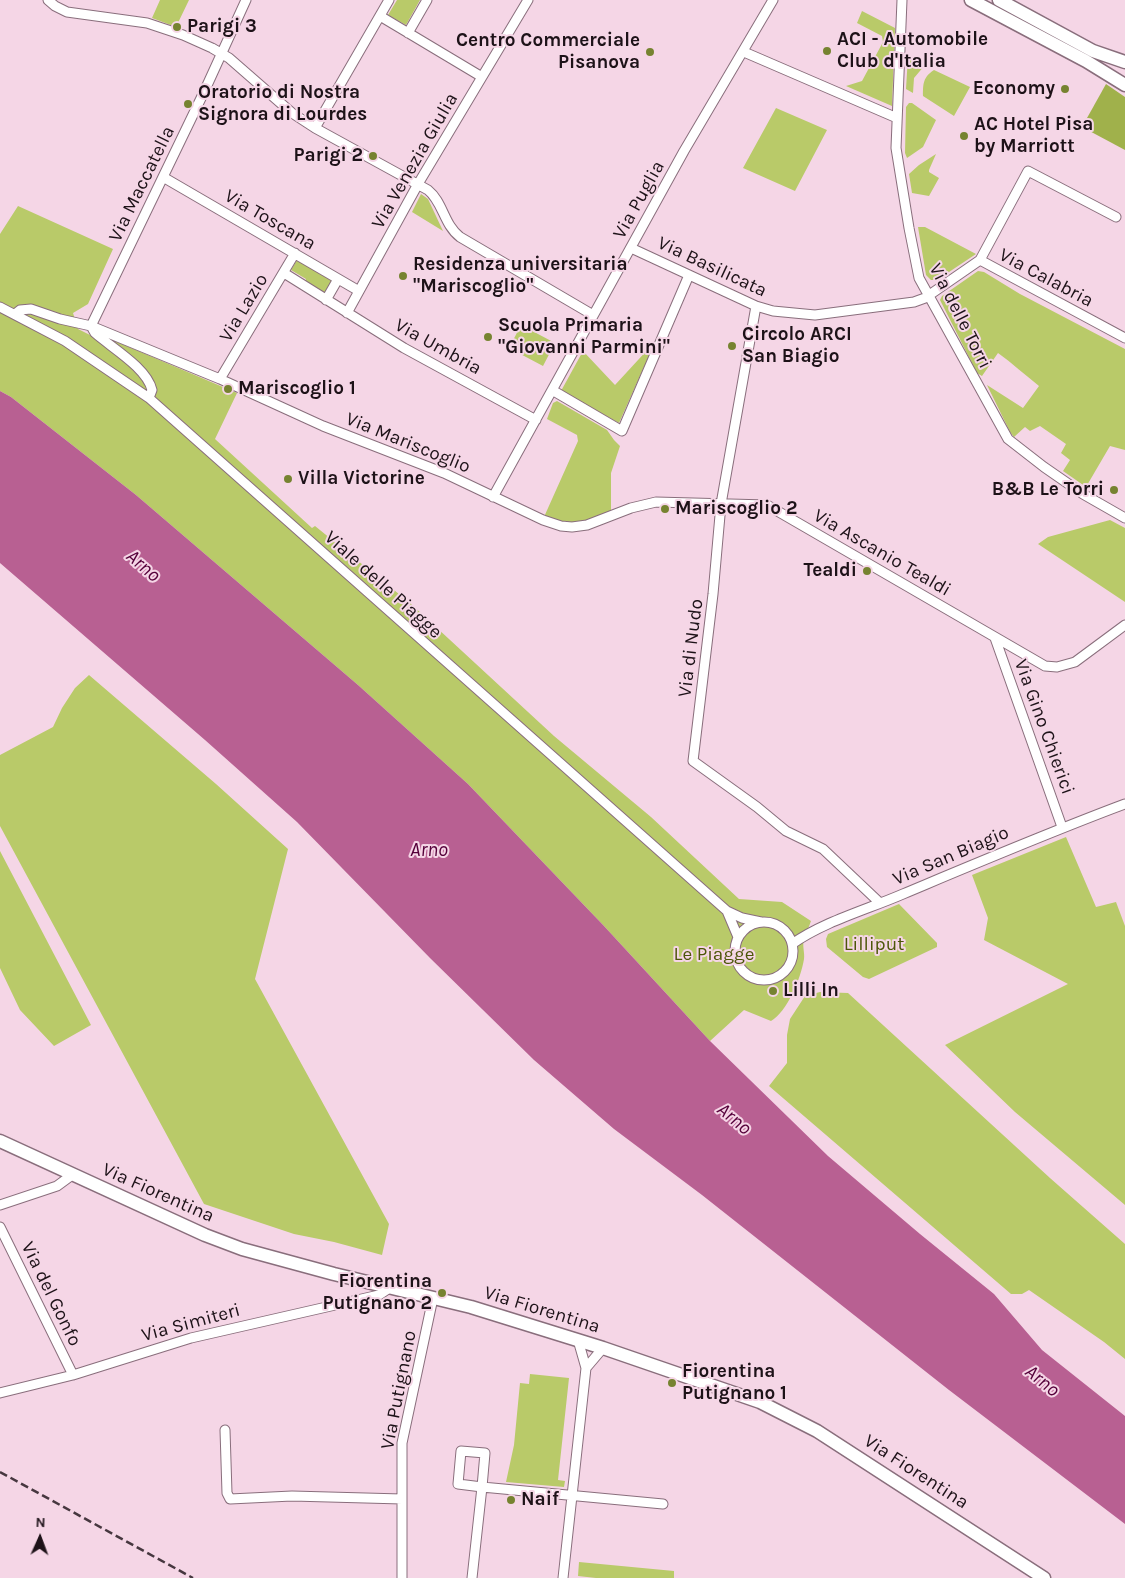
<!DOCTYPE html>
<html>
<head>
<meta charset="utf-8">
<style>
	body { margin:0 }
	#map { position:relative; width:1125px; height:1578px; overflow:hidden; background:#f5d6e6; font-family:Karla,sans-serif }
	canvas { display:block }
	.north { position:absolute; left:15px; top:1513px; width:50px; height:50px; -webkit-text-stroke:4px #f5d6e6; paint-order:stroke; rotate:2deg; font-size:14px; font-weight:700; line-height:20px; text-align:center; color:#1d1218 }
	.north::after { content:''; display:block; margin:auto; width:18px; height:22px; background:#1d1218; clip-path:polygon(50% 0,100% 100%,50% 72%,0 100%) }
</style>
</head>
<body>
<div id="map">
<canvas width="1125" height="1578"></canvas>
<div class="north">N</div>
</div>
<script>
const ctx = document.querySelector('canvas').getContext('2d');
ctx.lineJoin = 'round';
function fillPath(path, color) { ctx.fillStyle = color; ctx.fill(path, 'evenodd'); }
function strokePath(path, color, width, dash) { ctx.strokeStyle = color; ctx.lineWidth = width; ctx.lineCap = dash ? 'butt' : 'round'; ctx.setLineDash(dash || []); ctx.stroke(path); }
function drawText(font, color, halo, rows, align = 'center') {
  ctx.font = font + ' Karla,sans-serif'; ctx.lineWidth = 4; ctx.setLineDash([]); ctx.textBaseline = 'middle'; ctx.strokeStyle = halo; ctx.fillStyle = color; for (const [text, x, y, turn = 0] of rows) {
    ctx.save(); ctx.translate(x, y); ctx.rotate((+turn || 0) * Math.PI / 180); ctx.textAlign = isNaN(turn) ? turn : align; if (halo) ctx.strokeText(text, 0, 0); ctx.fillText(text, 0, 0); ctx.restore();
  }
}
const green = new Path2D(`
	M160,0H189L176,27L152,18Z
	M397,0H420L406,25L388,15Z
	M862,11L895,28L892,106L846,86L862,81L883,42L882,36L857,23Z
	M908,56L925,65L914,78L913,93L906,89Z
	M934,70L970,87L954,116L923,96C923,84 923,77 934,70Z
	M909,103H912L936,120L923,147L907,158L905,153L906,107Z
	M776,108L827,130L795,191L743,168Z
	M936,154L929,170V172L939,178L929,196L912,193L909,174L919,165Z
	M421,194L428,199L443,231L412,212Z
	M18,206L113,249L88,304L73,313L78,329L94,337L103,336L237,393L215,439L312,528L315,526L410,603L554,736L651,817L739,899L782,902L811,921C809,927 806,933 804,939C802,946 805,953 804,959C801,978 787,1012 771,1021L744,1010L710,1041L604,926L468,784L358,685L136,495L11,397L0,391V234Z
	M918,227H925L976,254L937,280H931L926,275Z
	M297,260L333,281L325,294L305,282L306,279L291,270Z
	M978,271L984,272L1020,294L1125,349V450L1110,446L1086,487L1063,471L1070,460L1061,453L1066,444L1040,426L1030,431L1025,427L1014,437L1010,432L987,385L1023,408L1039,386C1025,375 1012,363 998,353L982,376L977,373L940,300L942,296Z
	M521,325L555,343L543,366L509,348Z
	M650,347L652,349L619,423L561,391L583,351L615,385Z
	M557,401L607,430L614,440L620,446L611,473V511C589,523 568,526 544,517L578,441L577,435L547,419L553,403Z
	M1110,520L1125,528V602L1038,544L1048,537Z
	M89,675L216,784L288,849L255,979L389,1224L382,1255L334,1242L294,1234L204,1204L0,826V755L53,727L62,708L75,688Z
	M1066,837L1096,907L1116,902L1125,926V1205L1015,1112L945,1045L1068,984L984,940L988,918L972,875Z
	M0,851L91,1025L54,1046L20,1010L0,968Z
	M899,904L937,943V947L869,979L863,977L827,947L826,939L828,934Z
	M820,992L848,993L1050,1178L1125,1244V1359L1104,1342L1029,1290L1022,1294H1011L769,1086L787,1063V1035L790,1019L805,996Z
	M530,1374L569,1378L558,1480L565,1481L564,1487L506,1482L514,1445L520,1383L529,1384Z
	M579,1562L674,1571V1578H596L578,1576Z`);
const forest = new Path2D(`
	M1106,84L1125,97V150L1082,127Z`);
const water = new Path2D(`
	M0,391L11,397L136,495L358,685L468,784L604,926L710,1041L828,1156L920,1234L994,1294L1042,1350L1125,1416V1524L949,1390L702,1195L614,1129L534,1060L430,958L297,822L205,740L0,563Z`);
const minor = new Path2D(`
	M48,0L55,6L67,12L147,23L183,35L212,48L229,58L292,113L315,128L428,190C443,202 444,225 460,237L593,315
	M902,0L896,148L909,228L919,278L1008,439L1044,467L1083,494L1125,518
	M380,16L482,77
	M408,33L427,0
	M744,52L897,118
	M315,128L389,0
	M163,177L359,291
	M631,248L756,306L773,311L815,315L914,302L925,298L980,260L1125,338
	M980,260L1028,171L1116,217
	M284,273L404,348L536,420
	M326,300L338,279
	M756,306L721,504L713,594L693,761L757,807L786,831L823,849L880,903
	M0,307L65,341L149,398L727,911L742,918L761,922
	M347,313L418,184L528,0
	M15,314L20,310L31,309L60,319L91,326L220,379L323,426L444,473L543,520L561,526L572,527L587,525L631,508L656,502L767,505L1045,666L1057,667L1075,662L1125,625
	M91,326L204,92L246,0
	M91,326L95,333C112,348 147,368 152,390L149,398
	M220,379L295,253
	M552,390L622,431L689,275
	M493,497L684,151L773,0
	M995,638L1062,827
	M727,911L738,937
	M735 951a29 29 0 1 1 58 0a29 29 0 1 1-58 0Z
	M792,944C825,921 866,910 903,894C977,863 1050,832 1125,804
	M0,1205L57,1186L72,1175
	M0,1227L73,1375
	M578,1340L586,1368
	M0,1393L73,1375L191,1338L379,1295L391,1287
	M225,1430L227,1493L230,1499L292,1496L402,1499
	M461,1451L485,1453L482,1487L458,1484Z
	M402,1578V1443L433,1298
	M472,1578L482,1487L663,1504
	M563,1578L586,1368L603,1348`);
const secondary = new Path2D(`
	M971,0L1086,61L1125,85
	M999,0L1093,51L1125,62
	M0,1141L205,1235L242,1249L334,1274L471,1307L603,1348L760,1402L817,1431L1044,1578`);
const rail = new Path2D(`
	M0,1472L193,1578`);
const markers = [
	[177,27,5,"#768330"],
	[827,51,5,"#768330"],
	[650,52,5,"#768330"],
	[1065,89,5,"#768330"],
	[188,104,5,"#768330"],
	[964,136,5,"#768330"],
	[373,156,5,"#768330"],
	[403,276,5,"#768330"],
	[488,337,5,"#768330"],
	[732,346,5,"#768330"],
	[228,389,5,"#768330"],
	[288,479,5,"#768330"],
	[1114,490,5,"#768330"],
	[665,509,5,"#768330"],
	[867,571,5,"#768330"],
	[773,991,5,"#768330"],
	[442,1293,5,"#768330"],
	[672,1383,5,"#768330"],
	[511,1500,5,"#768330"]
];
const poiNames = [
	["Parigi 3",187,27],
	["ACI - Automobile",837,40],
	["Club d'Italia",837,62],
	["Centro Commerciale",640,41,"right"],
	["Pisanova",640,63,"right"],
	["Economy",1055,89,"right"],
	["Oratorio di Nostra",198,93],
	["Signora di Lourdes",198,115],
	["AC Hotel Pisa",974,125],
	["by Marriott",974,147],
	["Parigi 2",363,156,"right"],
	["Residenza universitaria",413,265],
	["\"Mariscoglio\"",413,287],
	["Scuola Primaria",498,326],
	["\"Giovanni Parmini\"",498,348],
	["Circolo ARCI",742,335],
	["San Biagio",742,357],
	["Mariscoglio 1",238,389],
	["Villa Victorine",298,479],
	["B&B Le Torri",1104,490,"right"],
	["Mariscoglio 2",675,509],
	["Tealdi",857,571,"right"],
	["Lilli In",783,991],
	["Fiorentina",432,1282,"right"],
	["Putignano 2",432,1304,"right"],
	["Fiorentina",682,1372],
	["Putignano 1",682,1394],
	["Naif",521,1500]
];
const streetNames = [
	["Via Venezia Giulia",415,161,-60],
	["Via Maccatella",142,184,-64],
	["Via Puglia",639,200,-61],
	["Via Toscana",270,220,30],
	["Via Basilicata",712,267,25],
	["Via Calabria",1046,278,28],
	["Via Lazio",244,308,-59],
	["Via delle Torri",960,316,63],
	["Via Umbria",438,347,29],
	["Via Mariscoglio",408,443,22],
	["Via Ascanio Tealdi",882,553,30],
	["Viale delle Piagge",383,585,42],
	["Via di Nudo",691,648,-83],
	["Via Gino Chierici",1044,727,70],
	["Via San Biagio",951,856,-23],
	["Via Fiorentina",158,1193,24],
	["Via del Gonfo",51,1294,64],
	["Via Fiorentina",542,1310,17],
	["Via Simiteri",191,1323,-15],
	["Via Putignano",399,1390,-79],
	["Via Fiorentina",916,1472,33]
];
const parkNames = [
	["Lilliput",874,945],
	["Le Piagge",714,955]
];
const waterNames = [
	["Arno",143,566,41],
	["Arno",429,850],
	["Arno",734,1119,40],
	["Arno",1042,1381,39]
];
fillPath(green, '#b9ca69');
fillPath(forest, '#a0b14b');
fillPath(water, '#b86092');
strokePath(minor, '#896e7c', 11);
strokePath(secondary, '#896e7c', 15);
strokePath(minor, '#fff', 9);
strokePath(secondary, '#fff', 12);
strokePath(rail, '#46373f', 2.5, [8, 4]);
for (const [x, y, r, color] of markers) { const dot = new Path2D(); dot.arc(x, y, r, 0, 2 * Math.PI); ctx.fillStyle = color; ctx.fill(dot); strokePath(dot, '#f5d6e6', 2); }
drawText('bold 19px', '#1d1218', '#f5d6e6', poiNames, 'left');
drawText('19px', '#1d1218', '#f5d6e6', streetNames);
drawText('19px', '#4c5608', '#f5d6e6', parkNames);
drawText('italic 20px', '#55003a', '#f5d6e6', waterNames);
</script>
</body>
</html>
